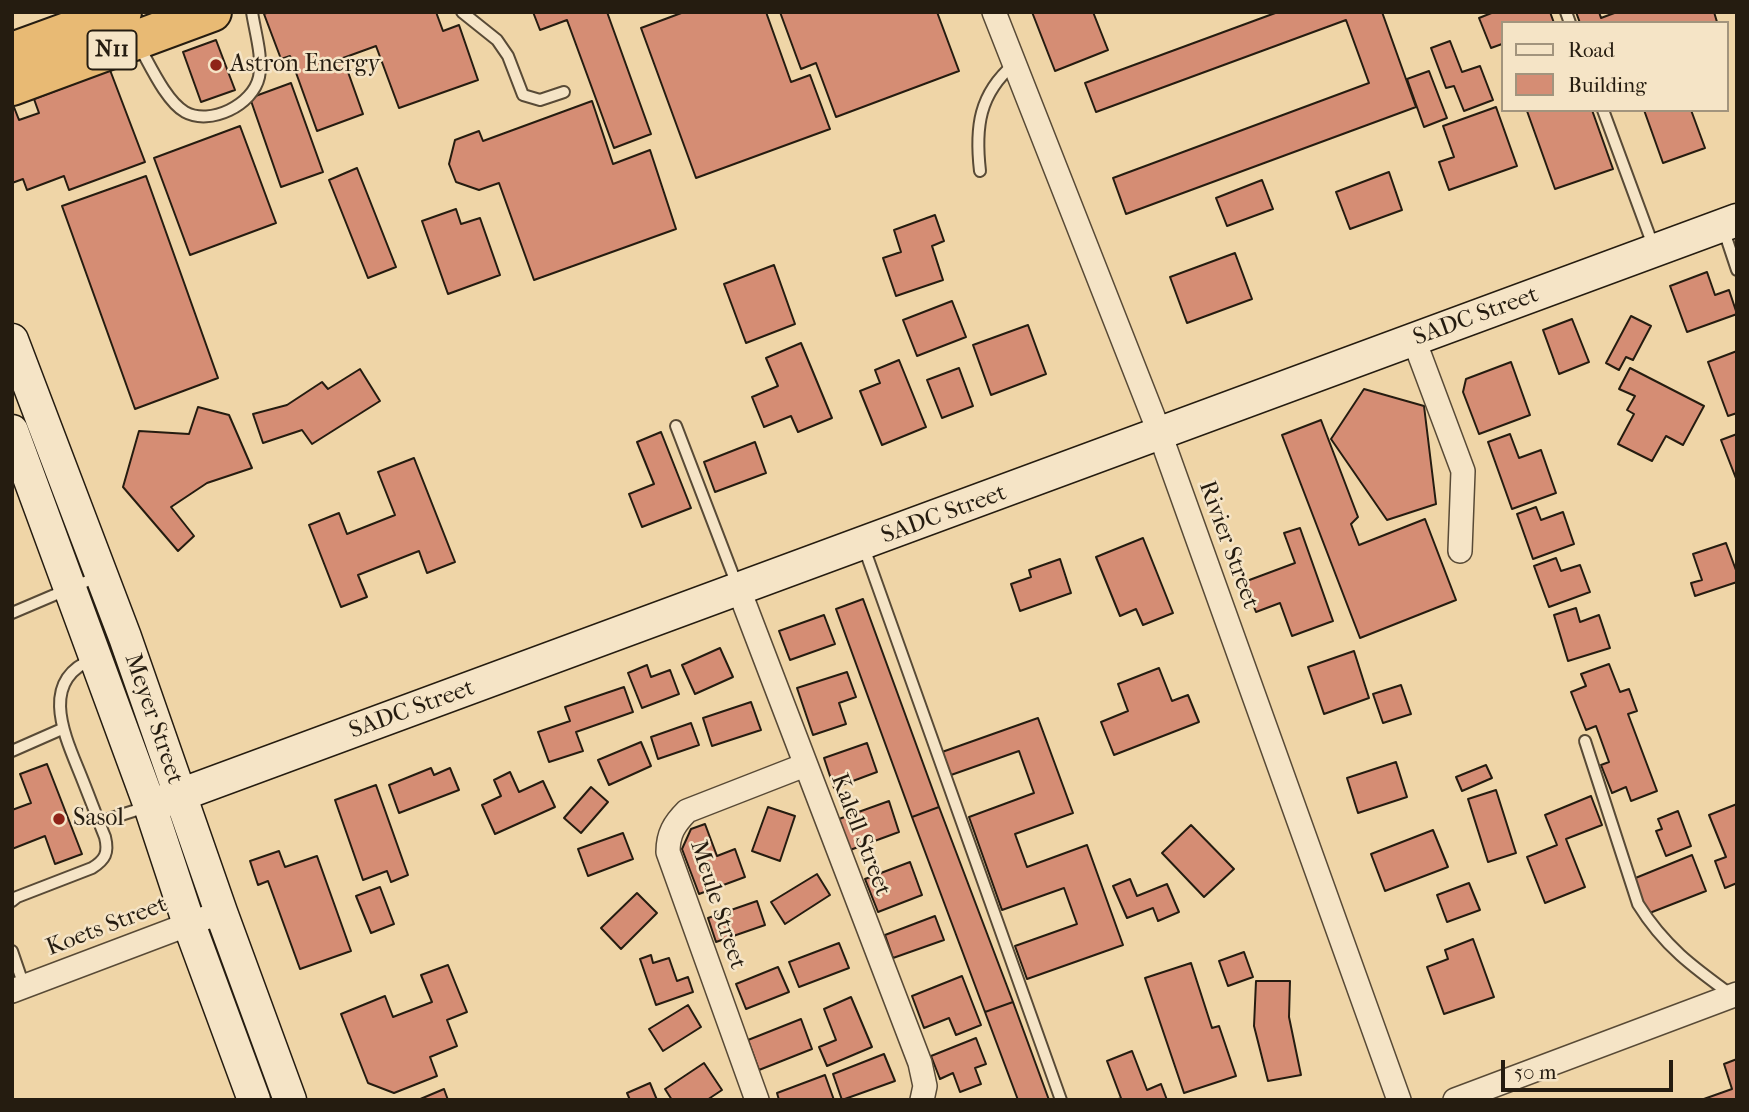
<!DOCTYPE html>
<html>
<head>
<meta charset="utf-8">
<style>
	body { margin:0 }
	#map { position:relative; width:1749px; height:1112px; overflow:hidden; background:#efd5a7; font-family:"IM FELL French Canon",serif }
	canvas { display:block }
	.frame { position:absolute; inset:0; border:14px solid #251c10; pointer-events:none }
	.legend { position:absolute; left:1501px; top:21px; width:228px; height:91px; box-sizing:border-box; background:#f5e4c6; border:2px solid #a2947d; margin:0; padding:9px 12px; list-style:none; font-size:21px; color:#251c10 }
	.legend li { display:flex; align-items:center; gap:14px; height:35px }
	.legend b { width:35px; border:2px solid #a2947d }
	.scale { position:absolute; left:1501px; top:1060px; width:172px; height:32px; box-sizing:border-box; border:4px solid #251c10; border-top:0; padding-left:9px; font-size:21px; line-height:24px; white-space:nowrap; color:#251c10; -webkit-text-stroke:5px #f5e4c6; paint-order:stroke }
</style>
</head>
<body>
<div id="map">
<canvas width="1749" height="1112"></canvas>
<div class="frame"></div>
<ul class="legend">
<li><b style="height:9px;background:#f5e4c6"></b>Road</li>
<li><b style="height:19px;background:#d58d74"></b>Building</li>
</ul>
<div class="scale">50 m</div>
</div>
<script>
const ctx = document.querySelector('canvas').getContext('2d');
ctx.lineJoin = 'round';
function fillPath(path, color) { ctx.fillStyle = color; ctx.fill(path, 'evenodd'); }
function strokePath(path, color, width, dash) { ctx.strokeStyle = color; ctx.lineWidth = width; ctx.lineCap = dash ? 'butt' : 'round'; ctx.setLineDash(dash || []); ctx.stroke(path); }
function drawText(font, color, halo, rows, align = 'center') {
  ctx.font = font + ' "IM FELL French Canon",serif'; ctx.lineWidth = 5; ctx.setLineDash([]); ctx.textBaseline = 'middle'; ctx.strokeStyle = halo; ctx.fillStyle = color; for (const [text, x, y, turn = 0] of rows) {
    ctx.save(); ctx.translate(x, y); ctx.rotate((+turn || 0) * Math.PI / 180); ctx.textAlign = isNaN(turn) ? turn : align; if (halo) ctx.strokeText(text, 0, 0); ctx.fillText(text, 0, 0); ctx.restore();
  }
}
const building = new Path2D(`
	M269,12H436L443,31L459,25L478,80L399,108L376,46L343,58L363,114L317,131L290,56L281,59L264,14Z
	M533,12H607L651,134L614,148L567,20L540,30Z
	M684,12H766L791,82L810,75L830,129L696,178L641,28Z
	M780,12H937L959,71L836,117L816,63L801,69Z
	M1032,12H1093L1108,50L1055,71Z
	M1278,12H1382L1416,107L1126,214L1113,178L1369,83L1346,20L1096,112L1085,83Z
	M1494,12H1550L1554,23H1502V44L1491,48L1479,18Z
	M1576,12H1599L1601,18L1617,12H1714L1717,22L1580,23Z
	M216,40L235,90L201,102L183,52Z
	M1450,41L1462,72L1480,66L1493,100L1464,111L1454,86L1446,88L1431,48Z
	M110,70L145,162L69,190L64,176L27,190L23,179L12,183V102L19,120L39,113L34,99Z
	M1429,71L1447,118L1424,127L1407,79Z
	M291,83L323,172L281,187L250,98Z
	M592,101L613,164L650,150L676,229L534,280L499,183L479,190L456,182L449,164L455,140L479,131L483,141Z
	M1496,107L1517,166L1449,190L1439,162L1454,157L1443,126Z
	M1592,110L1613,169L1555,189L1527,111Z
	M1644,110H1691L1705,148L1663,163Z
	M240,126L276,223L190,255L154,158Z
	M357,168L396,267L368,278L329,180Z
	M1389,172L1402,210L1350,229L1336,192Z
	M146,176L218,378L135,409L62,206Z
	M1262,180L1273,209L1227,226L1216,198Z
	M456,209L461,224L480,218L500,275L448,294L422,221Z
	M935,215L944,241L932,246L943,280L896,296L883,258L901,252L894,230Z
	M1235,253L1252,299L1187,323L1170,277Z
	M774,265L795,324L746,343L724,284Z
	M1707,272L1715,295L1729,290L1737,314L1687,332L1670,286Z
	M952,301L966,337L917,356L903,320Z
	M1631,316L1651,326L1633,360L1626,357L1619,370L1606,363Z
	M1572,319L1589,362L1559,374L1543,330Z
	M1028,325L1046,374L991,395L973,345Z
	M801,343L832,418L798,432L791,416L764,427L752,397L778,386L766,358Z
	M1737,351V413L1728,416L1708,362Z
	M899,360L926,427L882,445L860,391L880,383L875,370Z
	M1511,362L1530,415L1479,434L1463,392L1466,379Z
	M959,368L973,406L942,418L927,380Z
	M1630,368L1704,406L1683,445L1666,436L1652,461L1618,444L1634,414L1627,410L1635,396L1619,389Z
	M360,369L380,401L312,444L302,430L263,443L253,414L287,405L322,382L328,389Z
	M1364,389L1424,406L1436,504L1387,520L1331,439Z
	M198,407L229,415L252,468L207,483L171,507L194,536L178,551L123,487L139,431L189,434Z
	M1321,420L1358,517L1351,524L1359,545L1425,519L1456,600L1360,638L1282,435Z
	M661,432L691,508L642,527L629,494L654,484L637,442Z
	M1510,434L1519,458L1541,450L1556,493L1512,509L1488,442Z
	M1737,434V481L1721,440Z
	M755,442L766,473L715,492L704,462Z
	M414,458L455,562L427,573L419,551L358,575L367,597L341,607L309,525L339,513L347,534L395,515L378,472Z
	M1536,507L1541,520L1563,512L1574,544L1533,559L1517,514Z
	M1300,528L1333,621L1292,636L1280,603L1256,612L1244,582L1295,563L1284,533Z
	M1143,538L1173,613L1143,625L1136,609L1120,616L1096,557Z
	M1726,543L1737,573V582L1695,596L1691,583L1702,580L1693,554Z
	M1556,558L1561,571L1580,565L1590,592L1549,607L1534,566Z
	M1060,559L1071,593L1020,611L1011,584L1031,577L1029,570Z
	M863,599L939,807L912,817L836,609Z
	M1576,608L1580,622L1599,615L1610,648L1568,661L1554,615Z
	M824,615L835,644L790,660L779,631Z
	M720,648L733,677L695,694L682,665Z
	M1354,651L1369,698L1324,714L1308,667Z
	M1609,664L1620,692L1629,689L1637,711L1628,714L1657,791L1631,801L1626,787L1612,793L1601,765L1609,762L1596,726L1586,730L1571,692L1586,686L1581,674Z
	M647,665L651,677L670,670L679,694L642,708L628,673Z
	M1159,668L1172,701L1188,695L1199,722L1114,755L1101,722L1128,711L1118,684Z
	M847,672L856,697L839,703L846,724L813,735L797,688Z
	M1401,685L1411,714L1383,723L1373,694Z
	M624,687L633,712L576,732L583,751L549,762L538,732L570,721L565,707Z
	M751,702L761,730L712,746L703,718Z
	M1038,718L1073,813L1015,834L1027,867L1087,845L1123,945L1027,979L1015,946L1077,924L1064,888L1002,910L969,817L1034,793L1019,751L951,775L942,752Z
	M691,723L699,745L658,759L651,737Z
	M641,742L651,766L609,785L598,760Z
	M867,743L877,772L834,788L824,758Z
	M1396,762L1407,797L1358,813L1347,778Z
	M47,764L82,854L55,864L45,836L12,849V810L31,803L20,774Z
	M1486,765L1492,778L1462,791L1456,777Z
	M431,768L434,775L450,768L459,790L399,813L389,785Z
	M510,772L519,792L543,781L555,807L495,834L482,805L501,796L494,780Z
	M376,785L408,875L391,882L387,871L363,880L335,800Z
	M591,787L608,802L581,833L564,818Z
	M1496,790L1516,853L1488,862L1468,799Z
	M1591,796L1602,825L1566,839L1585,887L1545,903L1527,857L1557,845L1545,815Z
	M889,801L899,832L850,850L839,819Z
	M1737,804V883L1725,888L1715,861L1726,857L1709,815Z
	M768,807L795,816L780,861L752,851Z
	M939,807L1013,1002L985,1012L912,817Z
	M1678,811L1691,846L1666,856L1656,831L1662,829L1658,819Z
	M705,824L717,856L735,849L745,877L699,894L682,849L691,829Z
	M1191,825L1234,869L1204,897L1162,853Z
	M1433,830L1448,867L1385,891L1371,854Z
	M623,833L633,859L588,876L578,849Z
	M279,851L285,867L317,856L351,951L300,969L268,881L258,885L250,861Z
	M1692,855L1706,891L1647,914L1633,879Z
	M910,862L922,895L878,912L865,879Z
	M817,874L830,895L785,924L771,902Z
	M1130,879L1137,896L1167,884L1179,912L1158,921L1153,908L1127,918L1113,886Z
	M1469,883L1480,910L1447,922L1437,895Z
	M380,887L394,924L371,933L356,896Z
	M637,893L657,913L621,949L601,928Z
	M757,901L765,925L716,942L708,918Z
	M935,916L944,940L893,958L885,935Z
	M1473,939L1494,997L1444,1014L1427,967L1448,959L1445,950Z
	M839,943L849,968L799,987L789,962Z
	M1244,952L1253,977L1228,986L1219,961Z
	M651,955L653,963L669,958L677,981L688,977L693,992L656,1005L640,959Z
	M1191,963L1212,1028L1219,1026L1236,1076L1184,1093L1145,978Z
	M448,965L467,1012L447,1020L457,1046L430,1057L437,1076L394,1093L368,1083L341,1014L385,996L393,1017L432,1002L421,975Z
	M778,967L789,992L746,1009L736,984Z
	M962,976L981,1025L956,1035L949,1018L924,1028L912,996Z
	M1256,981H1290L1289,1017L1301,1075L1268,1081L1254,1026Z
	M851,997L872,1047L827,1066L819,1047L836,1040L824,1009Z
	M1013,1002L1049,1100H1018L985,1012Z
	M688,1005L701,1027L663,1051L649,1029Z
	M801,1019L812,1049L759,1070L748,1040Z
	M976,1038L986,1064L975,1068L981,1084L960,1092L953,1073L940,1079L931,1056Z
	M1132,1051L1147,1090L1161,1084L1167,1100H1116L1121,1098L1107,1061Z
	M884,1054L895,1081L842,1100L833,1074Z
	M1737,1059V1100H1701L1732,1089L1724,1064Z
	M704,1063L722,1090L707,1100H672L665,1089Z
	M825,1075L834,1100H779L777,1093Z
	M650,1083L657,1100H630L627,1093Z
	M444,1089L448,1100H418Z`);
const lane = new Path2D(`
	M462,12L497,40L508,56L523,95L540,100L564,92
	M1566,12L1570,23
	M139,46C150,65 166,101 185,112C210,126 253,105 259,77C263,57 255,32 252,12
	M1603,110L1654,248
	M980,171C975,127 979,94 1014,64
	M1723,228L1737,270
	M676,426L737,585
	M863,545L1061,1100
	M12,613L99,576
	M1585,741L1638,904C1664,946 1693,967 1733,996
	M12,751L62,729
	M99,822L146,807
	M12,901L17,897L92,868C105,860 109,853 105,837C96,815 88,793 79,771C63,732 40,680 93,659
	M12,951L24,986`);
const street = new Path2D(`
	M994,12L1160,434L1399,1100
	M1414,340L1463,471L1460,551
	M739,590L920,1063L925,1086L922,1100
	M12,991L221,912
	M757,1100L668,852C668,834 674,824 687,811L805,765
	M1455,1100L1737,994`);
const secondary = new Path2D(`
	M12,340L125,637L221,912L290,1100
	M12,431L150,806L189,924L254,1100
	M150,806L1737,220`);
const highway = new Path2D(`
	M12,52L122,12
	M12,86L212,12`);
const markers = [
	[216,65,7,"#8f2418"],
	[59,819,7,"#8f2418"]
];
const shields = [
	[112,50,49]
];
const shieldNames = [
	["N11",112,50]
];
const poiNames = [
	["Astron Energy",230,65],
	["Sasol",73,819]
];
const streetNames = [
	["SADC Street",1476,317,-20],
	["SADC Street",944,515,-20],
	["Rivier Street",1228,545,70],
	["SADC Street",412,710,-20],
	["Meyer Street",153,719,71],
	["Kalell Street",860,835,69],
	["Meule Street",717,905,72],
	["Koets Street",107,927,-21]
];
fillPath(building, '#d58d74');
strokePath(building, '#251c10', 2);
strokePath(lane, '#584a36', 14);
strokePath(street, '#584a36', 26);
strokePath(secondary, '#251c10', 35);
strokePath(highway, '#251c10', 42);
strokePath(lane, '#f5e4c6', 10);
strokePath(street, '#f5e4c6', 23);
strokePath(secondary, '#f5e4c6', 32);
strokePath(highway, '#e8ba74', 38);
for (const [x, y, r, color] of markers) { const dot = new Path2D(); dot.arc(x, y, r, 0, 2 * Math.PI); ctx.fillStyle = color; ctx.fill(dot); strokePath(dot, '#f5e4c6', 2.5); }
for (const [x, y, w] of shields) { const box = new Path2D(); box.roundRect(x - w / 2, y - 19.5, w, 39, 5); ctx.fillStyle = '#f5e4c6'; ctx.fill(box); strokePath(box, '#251c10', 2); }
drawText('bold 23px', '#251c10', null, shieldNames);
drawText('24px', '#251c10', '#f5e4c6', poiNames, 'left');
drawText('24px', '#251c10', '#f5e4c6', streetNames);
</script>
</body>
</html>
